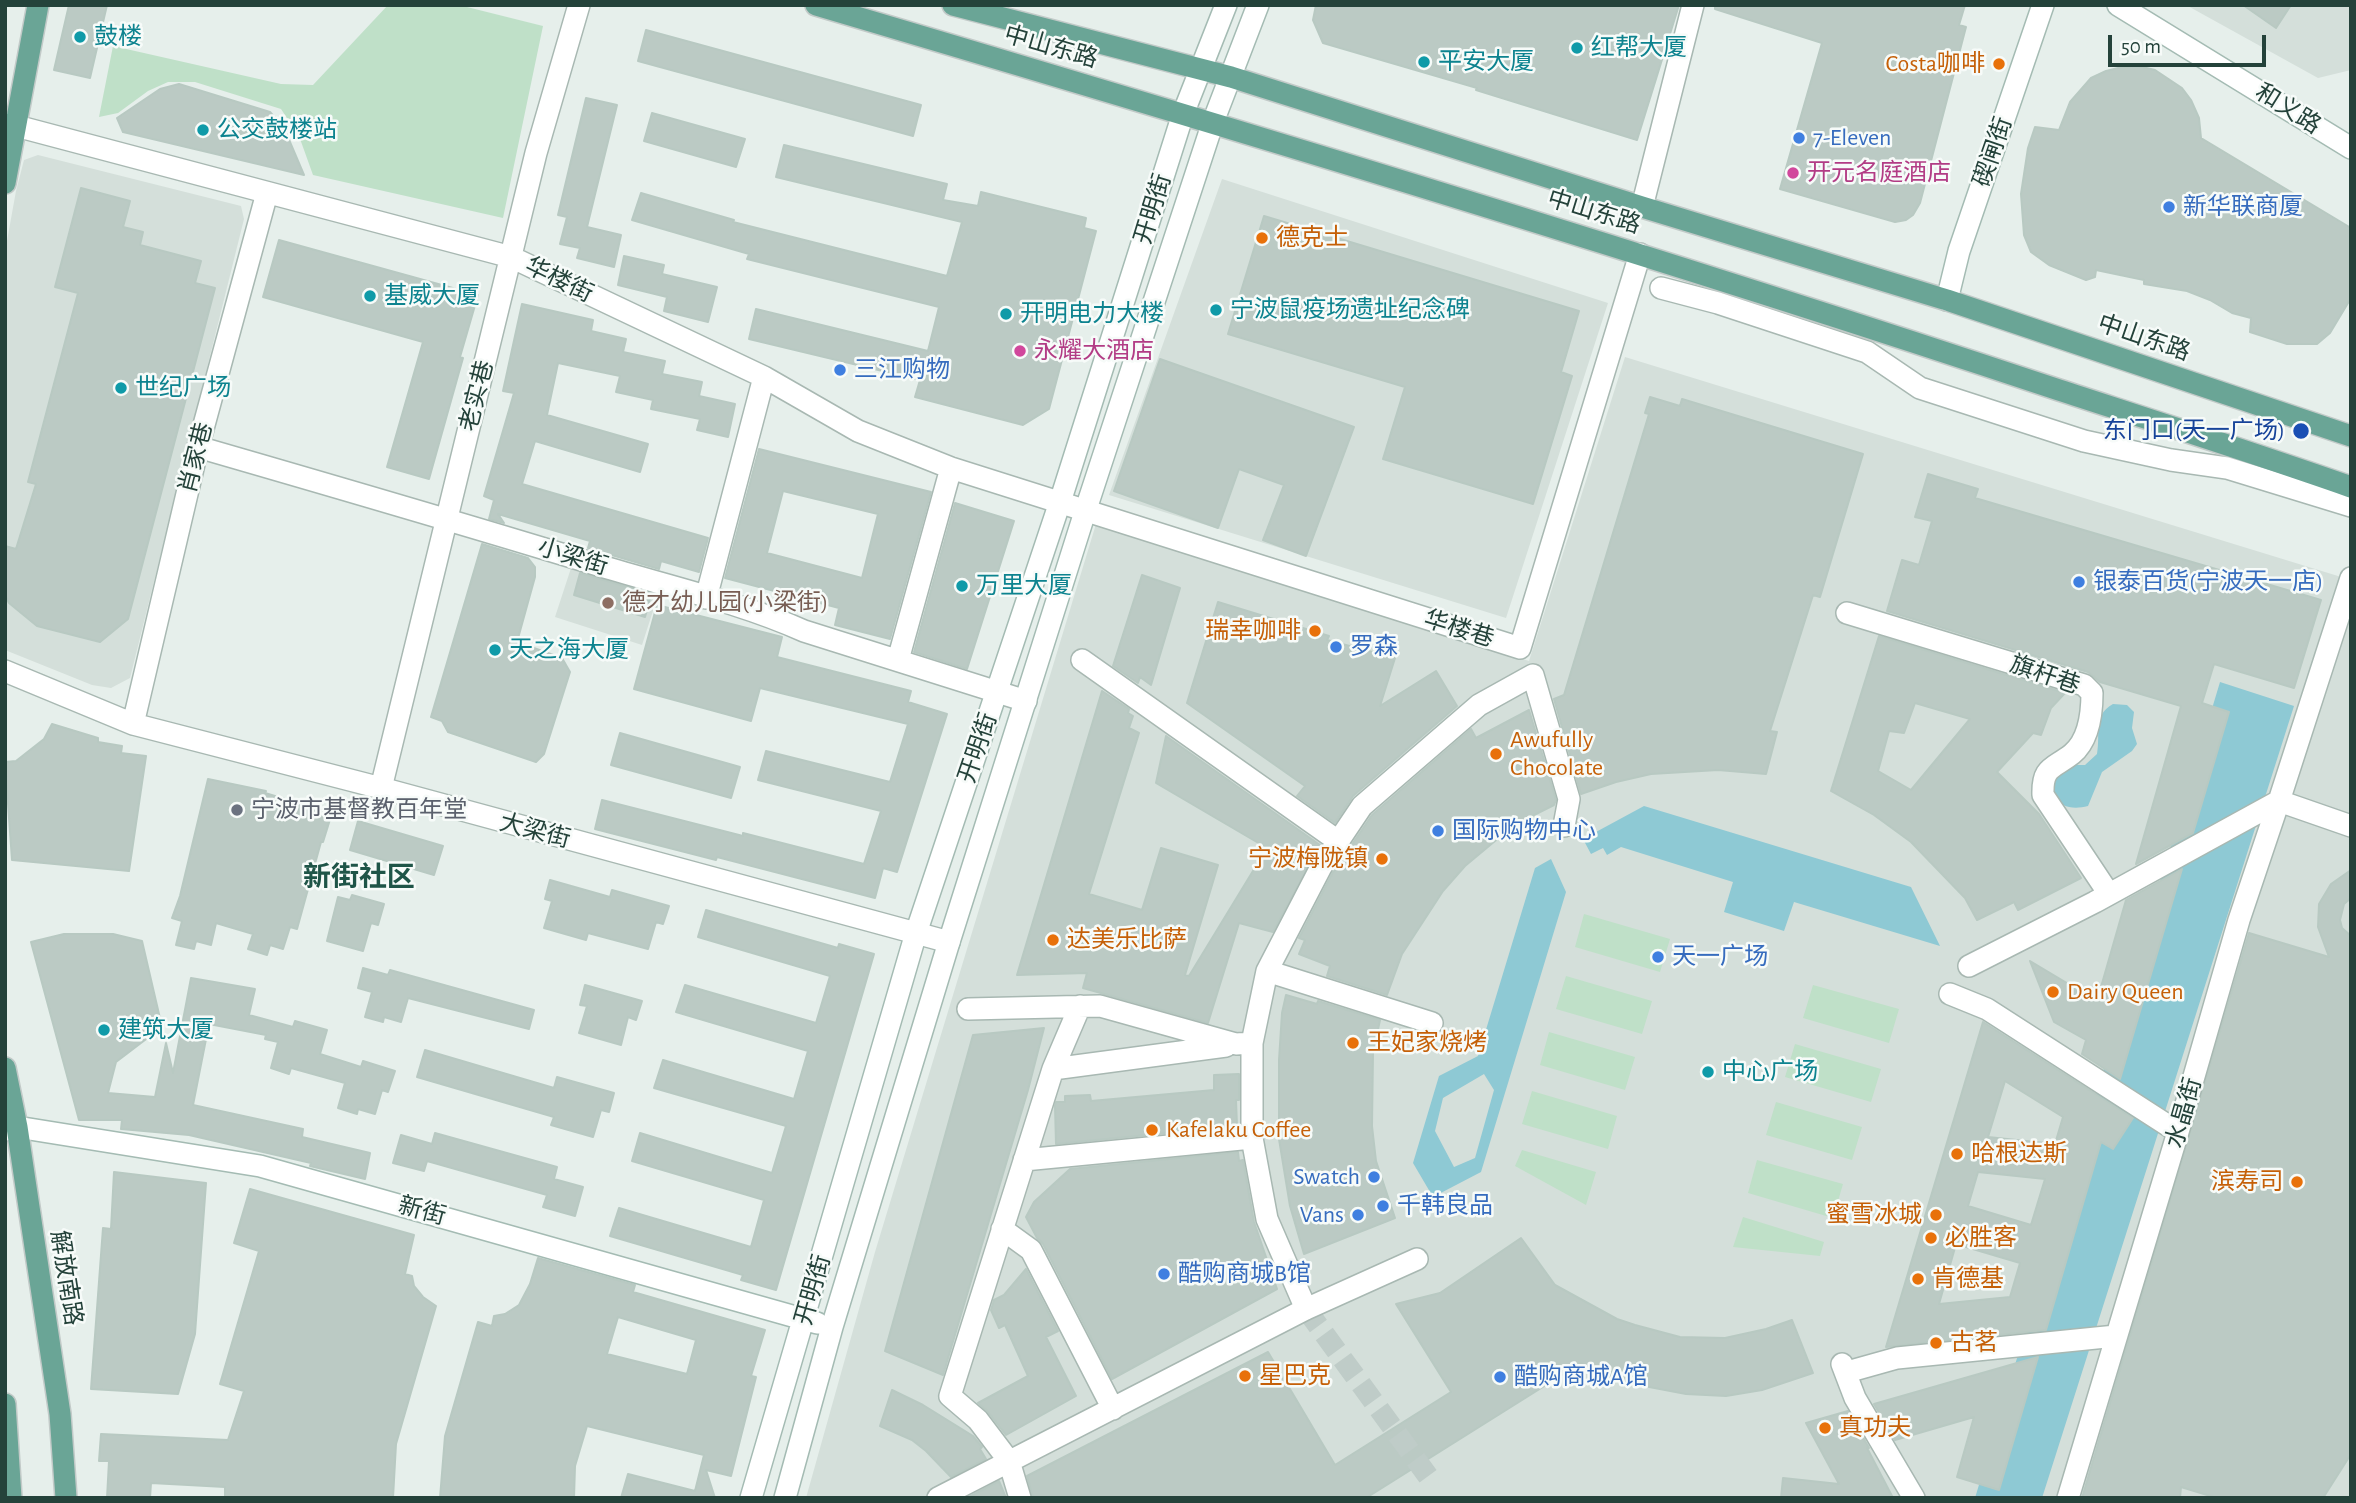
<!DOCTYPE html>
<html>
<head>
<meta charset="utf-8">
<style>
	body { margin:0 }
	#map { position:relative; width:2356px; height:1503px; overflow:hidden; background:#e6efeb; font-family:"Alegreya Sans",sans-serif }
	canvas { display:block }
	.frame { position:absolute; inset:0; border:7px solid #24423a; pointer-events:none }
	.scale { position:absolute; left:2108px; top:35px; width:158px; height:32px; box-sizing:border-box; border:4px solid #24423a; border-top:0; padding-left:9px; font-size:21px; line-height:24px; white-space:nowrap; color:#24423a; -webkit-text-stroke:5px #f7fbf9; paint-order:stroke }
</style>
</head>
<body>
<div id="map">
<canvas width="2356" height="1503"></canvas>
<div class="frame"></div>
<div class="scale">50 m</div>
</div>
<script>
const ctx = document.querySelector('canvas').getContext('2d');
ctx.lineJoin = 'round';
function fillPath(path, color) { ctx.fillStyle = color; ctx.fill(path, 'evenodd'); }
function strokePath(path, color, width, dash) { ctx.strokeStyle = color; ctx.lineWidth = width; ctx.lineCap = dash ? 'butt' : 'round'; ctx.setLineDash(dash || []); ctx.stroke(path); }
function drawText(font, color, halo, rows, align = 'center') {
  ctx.font = font + ' "Alegreya Sans","Noto Sans SC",sans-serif'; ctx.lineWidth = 5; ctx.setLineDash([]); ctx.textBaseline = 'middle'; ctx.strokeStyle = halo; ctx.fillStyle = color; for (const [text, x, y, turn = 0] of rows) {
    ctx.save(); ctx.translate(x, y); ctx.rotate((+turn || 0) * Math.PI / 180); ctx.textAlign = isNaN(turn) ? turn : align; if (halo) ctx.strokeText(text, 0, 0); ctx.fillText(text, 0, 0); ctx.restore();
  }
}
const built = new Path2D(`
	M2186,5H2351V70L2318,78Z
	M38,155L241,206L244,219L130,678L111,688L92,685L5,650V252L16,191L24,160Z
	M1222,179L1608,303L1506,618L1109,495Z
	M1625,357L2351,580V1493L2348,1498H806L875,1252L1096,524L1529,661Z
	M573,562L660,589L642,645L555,617Z`);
const green = new Path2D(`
	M388,5H459L543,26L503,218L313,175L299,136L281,109L195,82H168L148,91L118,113L99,117L113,46L281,84L313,85Z
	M1584,914L1670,939L1660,972L1575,947Z
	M1566,976L1652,1001L1642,1034L1556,1009Z
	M1813,985L1899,1009L1889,1043L1803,1018Z
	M1549,1032L1635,1057L1625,1090L1540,1065Z
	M1795,1044L1881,1069L1871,1102L1785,1077Z
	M1532,1091L1617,1116L1608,1149L1522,1124Z
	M1776,1102L1862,1127L1852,1160L1766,1135Z
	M1522,1150L1596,1172L1586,1205L1515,1166Z
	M1757,1160L1843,1184L1833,1218L1748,1193Z
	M1743,1217L1824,1242L1820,1256L1733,1247Z`);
const water = new Path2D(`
	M2220,682L2294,706L2042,1498H1975Z
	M2113,704L2127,705L2134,712L2132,728L2137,744L2132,751L2102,772L2088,806C2061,813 2045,797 2058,772L2074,765H2085L2097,754C2101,733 2092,716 2113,704Z
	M1644,806L1911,887L1940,946L1794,902L1784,931L1724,912L1733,882L1621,847L1607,855L1603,848L1591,854L1583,839Z
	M1551,859L1566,892L1481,1172L1433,1197L1413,1163L1439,1076L1478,1056L1535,868ZM1484,1074L1494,1090L1475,1158L1454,1167L1435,1131L1443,1098Z`);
const building = new Path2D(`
	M69,5H107L90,78L54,70Z
	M1316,5H1679L1637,140L1476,90L1477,88L1323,43L1313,20Z
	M1715,5H1965L1959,25L1966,27L1920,203L1913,215L1906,220L1895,222L1780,189L1822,43L1715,9Z
	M2243,5H2291L2276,28Z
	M646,30L921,105L913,136L638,61Z
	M2138,66L2155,70L2182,88L2191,100L2199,118L2201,138L2351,228V298L2330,333L2317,344H2287L2250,332L2251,318L2232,313L2210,300L2187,291L2144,284V280L2096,270L2095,277L2086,280L2049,265L2031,252L2024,235L2021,194L2028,148L2035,127L2059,130L2070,102L2091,78L2106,71L2122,67Z
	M179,84L270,112L284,128L304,175L123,132L117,118L160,89Z
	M586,98L617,105L587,227L621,235L614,267L577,258L580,248L560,244L567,217L558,215Z
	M652,113L745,139L736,167L644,141Z
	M784,145L947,184L943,200L978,206L981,192L1086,218L1084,228L1096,231L1049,409L1023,425L915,397L920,380L749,339L756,309L928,351L939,307L747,259L749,254L632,220L641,193L734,220L733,222L947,276L962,222L776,177Z
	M81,188L130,201L123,227L143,232L140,245L201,261L195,283L215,288L128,619L100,642L37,626L9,603L5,595V546L16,549L36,484L28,482L78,293L55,287Z
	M1264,216L1579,311L1561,372L1572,376L1533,504L1383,459L1405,387L1228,334Z
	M279,240L478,295L460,357L463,358L429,479L387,467L423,342L263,297Z
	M624,256L664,265L662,274L717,287L708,322L664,311L667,297L618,285Z
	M522,304L593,320L591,331L626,339L623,352L665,361L662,374L702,382L699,396L735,404L728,437L697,430L700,419L651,409L653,400L616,392L620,376L558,363L547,415L648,444L640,472L535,441L522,484L708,538L699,572L661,561L659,569L588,548L590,541L498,514L504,523L489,519L494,500L484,496L514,393L503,391Z
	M1160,359L1354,427L1306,556L1263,540L1284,485L1239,469L1218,528L1114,491Z
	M1650,397L1680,406L1682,399L1863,454L1820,597L1813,595L1770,731L1777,732L1766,774L1718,770L1651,774L1616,782L1581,794L1554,699L1564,695L1649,414L1645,413Z
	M759,449L931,492L890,639L835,625L839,608L725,578ZM783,491L878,514L862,578L767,553Z
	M1928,474L1978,489L1975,498L2321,600L2294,688L2214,664L2202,703L2229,712L2193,833L2136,864L2181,706L2100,682L2088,672L1887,611L1902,560L1919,565L1932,521L1915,517Z
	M955,503L1014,521L967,669L914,652Z
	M482,544L528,558L535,567V577L517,642L562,658L570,672L544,754L536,762L448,732L442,721L431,717Z
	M580,573L651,594L645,617L574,595Z
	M1142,575L1180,588L1151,685L1140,677L1138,683L1113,666Z
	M1218,602L1329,636L1327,640L1395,658L1380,706L1436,671L1457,706L1353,796L1335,823L1297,796L1305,786L1187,703Z
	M657,605L782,637L777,657L911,691L908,702L947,714L897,872L883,868L875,898L717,857L716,860L595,829L602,800L743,836V833L864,864L881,811L758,780L766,751L890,782L908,724L760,688L751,721L634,689Z
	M1879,636L2065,693L2051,708L2041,735L2033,733L1997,772L2039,814L2081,878L2018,910L2014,902L1977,920L1965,898L1911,842L1874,815L1831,791ZM1915,703L1970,719L1911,790L1878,771L1889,731L1904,733Z
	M1102,691L1129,709L1128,713L1133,716L1129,728L1139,733L1089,894L1142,910L1161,848L1218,865L1185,975L1189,976L1267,848L1156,783L1166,736L1320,845L1273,932L1239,923L1208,1023L1083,988L1087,973L1017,975Z
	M1529,710L1556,800L1554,805L1520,822L1495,841L1465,866L1443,891L1402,954L1387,995L1327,976L1330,966L1299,954L1305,940L1299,938L1332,874L1372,815L1471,729L1476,738Z
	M52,724L98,738V742L122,746L121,753L146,756L129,871L12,860L5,762L16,761L44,739Z
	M620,733L740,767L731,798L611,765Z
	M208,779L266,791L265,793L332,813L323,842H321L297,929L290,927L283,949L270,945L267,955L248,949L253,934L216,923L211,945L196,941L194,949L176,945L182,921L172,918L180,896Z
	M358,821L443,846L434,875L350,850Z
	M2182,869L2120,1079L2082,1054L2086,1040L2054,1022L2030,961L2097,1001L2126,900Z
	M2351,870V898L2344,904L2340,920L2342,928L2351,936V1454L2323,1498H2217L2181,1487L2180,1498H2082L2249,933L2329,957L2318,927L2319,904L2331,884Z
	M550,880L610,897L612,890L669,906L663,924L656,922L648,949L588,933L586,940L544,928L552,901L545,899Z
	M352,895L384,904L378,925L371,923L363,951L327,941L338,897L350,900Z
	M706,910L838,948L839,944L874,954L776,1290L741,1280L743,1275L610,1236L619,1208L751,1247L764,1200L632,1161L640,1133L772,1173L786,1126L654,1088L663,1060L794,1099L808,1051L676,1012L685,985L816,1023L830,976L698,937Z
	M64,934H113L142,941L162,1027L116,1062L108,1093L155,1097L166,1043L173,1073L191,978L255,989L249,1015L293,1027L295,1021L327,1030L320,1054L361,1067L363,1061L395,1071L388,1092L382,1090L375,1114L358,1109L357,1114L338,1108L345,1083L291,1068L289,1074L271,1068L278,1042L265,1039L266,1035L209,1024L193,1105L303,1129L302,1137L370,1153L365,1179L310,1166L311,1163L189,1135L121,1129L122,1120H79L31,942Z
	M363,968L388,975L390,970L534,1010L529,1029L408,998L401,1022L384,1017L383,1022L365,1017L372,992L358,988Z
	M585,985L642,1001L636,1020L628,1017L621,1045L579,1033L587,1006L580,1005Z
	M1286,995L1317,1004L1318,1001L1380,1020L1373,1053L1372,1126L1376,1161L1395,1218L1304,1254L1290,1206L1279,1139V1060L1282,1013Z
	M1983,1022L2133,1118L2113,1149L2101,1142L2046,1330L1886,1347ZM2005,1081L2063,1117L2055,1144L1988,1137ZM1978,1172L2045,1179L2031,1225L1968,1206ZM1956,1244L2020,1263L2010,1297L1939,1304Z
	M1044,1028L1028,1090L943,1375L885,1351L973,1035Z
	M425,1050L554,1088L557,1077L614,1093L609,1112L601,1110L593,1137L551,1125L554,1117L417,1077Z
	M1239,1074V1100H1236L1237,1126L1056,1144L1055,1106L1056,1102H1065V1096L1090,1095L1091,1101L1214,1090V1075Z
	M435,1133L557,1167L554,1179L583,1187L575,1216L543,1207L547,1195L427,1161L424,1171L393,1163L401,1135L432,1144Z
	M1238,1152L1239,1161L1243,1160L1254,1222L1277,1289L1112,1379L1043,1244L1037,1238L1026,1217L1034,1202L1070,1169Z
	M114,1172L206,1183L195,1334L178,1394L91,1389L103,1228L111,1229Z
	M250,1189L414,1235L405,1274L412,1276L414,1286L423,1297L436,1306L396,1444L393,1498H225V1487L151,1483L150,1498H107L109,1461H99L101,1434L228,1440L244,1391L220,1384L259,1251L234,1243Z
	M1521,1238L1555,1285L1617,1319L1635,1325L1680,1337L1725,1338L1766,1329L1792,1320L1813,1373L1762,1390L1726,1396L1686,1394L1623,1382L1581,1363L1366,1498H1033L1027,1476L1268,1352L1335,1465L1451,1392L1396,1304L1440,1293Z
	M538,1258L635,1285L633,1292L765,1330L751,1376L756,1377L731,1476L706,1470L715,1498H621L628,1474L695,1491L704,1455L587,1426L575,1466L574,1498H440L445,1436L478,1322L492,1326L494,1316L505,1314L519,1305L530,1284ZM618,1317L696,1340L687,1374L607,1354Z
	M1026,1269L1058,1331L1046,1337L1076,1396L1006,1435L988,1412L978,1403L1028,1376L1005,1325L999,1328L991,1310L994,1300L1004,1295Z
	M2038,1357L1999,1490L1957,1477L1974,1417L1895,1440L1874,1404Z
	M892,1390L923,1405L973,1436L982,1447L980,1449L986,1459L951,1477L926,1451L912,1440L880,1426Z
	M1848,1411L1869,1448H1867L1893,1498H1781L1783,1478L1839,1484L1806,1423Z
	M999,1481L1006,1498H967Z`);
const streetTunnel = new Path2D(`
	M1306,1309L1433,1483`);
const street = new Path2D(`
	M5,123L511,257L764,377L858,431L951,468L1520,648L1640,254
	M1642,207L1693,5
	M1661,288L1718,303L1867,352L1920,388L2084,441L2171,460L2227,468L2351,506
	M198,447C333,486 467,525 601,566C667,586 742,603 804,631L1026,701
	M706,598L764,377
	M1847,613L2084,685L2092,693C2092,713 2089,740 2072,754C2053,769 2042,766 2043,795L2109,894
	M898,660L951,468
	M1082,660L1338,841
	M5,671L133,724L381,788L949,942
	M133,724L198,447L267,193
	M381,788L536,153L579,5
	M1969,966L2095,902L2279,801L2351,578
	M1267,971L1432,1023
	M1950,994L1987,1009L2178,1132
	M1080,1006L1053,1069L1226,1046
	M968,1009L1100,1006L1236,1044L1252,1043
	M1024,1160L1252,1138
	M1002,1229L1031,1250L1113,1409
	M1306,1309L1267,1219L1252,1138V1043L1267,971L1321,867L1362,806L1479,705L1533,675L1569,799L1564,826
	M1842,1364L1855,1398L1914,1498
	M1847,1372L1897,1358L2116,1336
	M938,1498L1306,1309L1417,1259
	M1020,1498L1009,1461L978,1420L950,1396L1053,1069
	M2068,1498L2178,1132L2239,920L2279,801L2351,826`);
const secondary = new Path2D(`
	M2118,5L2351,148
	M1947,300L1959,251L2043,5
	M5,1130L17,1127L260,1166L817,1323
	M751,1498L916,933L1060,502L1183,114L1226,5
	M785,1498L832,1327L949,942L1085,512L1213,122L1258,5`);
const primary = new Path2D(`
	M816,5C1232,128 1647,253 2059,390C2157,422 2254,453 2351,487
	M953,5L1231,77L1642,207L1947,300L2351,436
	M5,183L38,5
	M5,1068L17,1127L60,1414L66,1498
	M5,1404L11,1498`);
const markers = [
	[80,37,7,"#0f9aa8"],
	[1577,48,7,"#0f9aa8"],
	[1424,62,7,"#0f9aa8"],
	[1999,64,7,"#e8710a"],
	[203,130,7,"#0f9aa8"],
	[1799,138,7,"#3f7fe0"],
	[1793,173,7,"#d1479c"],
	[2169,207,7,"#3f7fe0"],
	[1262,238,7,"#e8710a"],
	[370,296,7,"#0f9aa8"],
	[1216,310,7,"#0f9aa8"],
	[1006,314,7,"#0f9aa8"],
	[1020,351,7,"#d1479c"],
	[840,370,7,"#3f7fe0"],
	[121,388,7,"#0f9aa8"],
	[2301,431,9,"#1a4fb4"],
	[2079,582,7,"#3f7fe0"],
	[962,586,7,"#0f9aa8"],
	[608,603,7,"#8d6e63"],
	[1315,631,7,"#e8710a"],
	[1336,647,7,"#3f7fe0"],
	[495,650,7,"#0f9aa8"],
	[1496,754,7,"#e8710a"],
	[237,810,7,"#6b7280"],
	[1438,831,7,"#3f7fe0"],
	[1382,859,7,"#e8710a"],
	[1053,940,7,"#e8710a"],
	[1658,957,7,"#3f7fe0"],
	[2053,992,7,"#e8710a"],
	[104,1030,7,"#0f9aa8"],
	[1353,1043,7,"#e8710a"],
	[1708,1072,7,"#0f9aa8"],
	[1152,1130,7,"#e8710a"],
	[1957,1154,7,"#e8710a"],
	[1374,1177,7,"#3f7fe0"],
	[2297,1182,7,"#e8710a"],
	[1383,1206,7,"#3f7fe0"],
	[1358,1215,7,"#3f7fe0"],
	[1936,1215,7,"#e8710a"],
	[1931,1238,7,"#e8710a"],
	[1164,1274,7,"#3f7fe0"],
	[1918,1279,7,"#e8710a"],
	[1936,1343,7,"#e8710a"],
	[1245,1376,7,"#e8710a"],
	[1500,1377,7,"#3f7fe0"],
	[1825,1428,7,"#e8710a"]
];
const cultureNames = [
	["鼓楼",94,37],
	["红帮大厦",1591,48],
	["平安大厦",1438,62],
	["公交鼓楼站",217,130],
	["基威大厦",384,296],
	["宁波鼠疫场遗址纪念碑",1230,310],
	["开明电力大楼",1020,314],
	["世纪广场",135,388],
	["万里大厦",976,586],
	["天之海大厦",509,650],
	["建筑大厦",118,1030],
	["中心广场",1722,1072]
];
const streetNames = [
	["中山东路",1051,47,16],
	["和义路",2288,109,32],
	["碶闸街",1993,152,-71],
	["开明街",1153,209,-73],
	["中山东路",1594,212,17],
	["华楼街",559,280,26],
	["中山东路",2144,338,19],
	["老实巷",477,396,-76],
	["肖家巷",196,458,-76],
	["小梁街",573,557,17],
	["华楼巷",1459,629,17],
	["旗杆巷",2045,675,19],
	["开明街",978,748,-71],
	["大梁街",535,831,15],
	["水晶街",2184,1113,-74],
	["新街",422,1211,15],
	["解放南路",66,1278,81],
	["开明街",813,1290,-74]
];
const foodNames = [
	["Costa咖啡",1985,64,"right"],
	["德克士",1276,238],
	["瑞幸咖啡",1301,631,"right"],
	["Awufully",1510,740],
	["Chocolate",1510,768],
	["宁波梅陇镇",1368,859,"right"],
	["达美乐比萨",1067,940],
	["Dairy Queen",2067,992],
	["王妃家烧烤",1367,1043],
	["Kafelaku Coffee",1166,1130],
	["哈根达斯",1971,1154],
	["滨寿司",2283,1182,"right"],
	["蜜雪冰城",1922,1215,"right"],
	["必胜客",1945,1238],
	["肯德基",1932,1279],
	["古茗",1950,1343],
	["星巴克",1259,1376],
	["真功夫",1839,1428]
];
const shopNames = [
	["7-Eleven",1813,138],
	["新华联商厦",2183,207],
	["三江购物",854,370],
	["银泰百货(宁波天一店)",2093,582],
	["罗森",1350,647],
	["国际购物中心",1452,831],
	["天一广场",1672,957],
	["Swatch",1360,1177,"right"],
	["千韩良品",1397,1206],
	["Vans",1344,1215,"right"],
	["酷购商城B馆",1178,1274],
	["酷购商城A馆",1514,1377]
];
const hotelNames = [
	["开元名庭酒店",1807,173],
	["永耀大酒店",1034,351]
];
const transitNames = [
	["东门口(天一广场)",2285,431]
];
const educationNames = [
	["德才幼儿园(小梁街)",622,603]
];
const worshipNames = [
	["宁波市基督教百年堂",251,810]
];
const quarterNames = [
	["新街社区",359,878]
];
fillPath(built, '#d4dfda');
fillPath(green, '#bfe0c8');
fillPath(water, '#8ec9d4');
fillPath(building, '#bbcac4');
strokePath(building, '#b8c9c2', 2);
strokePath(streetTunnel, '#bfccc8', 21, [21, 10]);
strokePath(street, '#a8b8b2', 24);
strokePath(secondary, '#a4bbb3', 24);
strokePath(primary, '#c2cac8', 24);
strokePath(street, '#fff', 21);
strokePath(secondary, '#fff', 21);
strokePath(primary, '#6aa596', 21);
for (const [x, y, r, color] of markers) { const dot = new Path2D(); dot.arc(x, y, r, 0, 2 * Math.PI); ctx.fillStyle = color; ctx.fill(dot); strokePath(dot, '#f7fbf9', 2.5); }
drawText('24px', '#0d838f', '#f7fbf9', cultureNames, 'left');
drawText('24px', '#24423a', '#f7fbf9', streetNames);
drawText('24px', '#c56008', '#f7fbf9', foodNames, 'left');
drawText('24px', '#366cbe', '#f7fbf9', shopNames, 'left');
drawText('24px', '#b23c85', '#f7fbf9', hotelNames, 'left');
drawText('24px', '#164399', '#f7fbf9', transitNames, 'right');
drawText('24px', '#785e54', '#f7fbf9', educationNames, 'left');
drawText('24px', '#5b616d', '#f7fbf9', worshipNames, 'left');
drawText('bold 28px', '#1f5548', '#f7fbf9', quarterNames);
</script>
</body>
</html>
